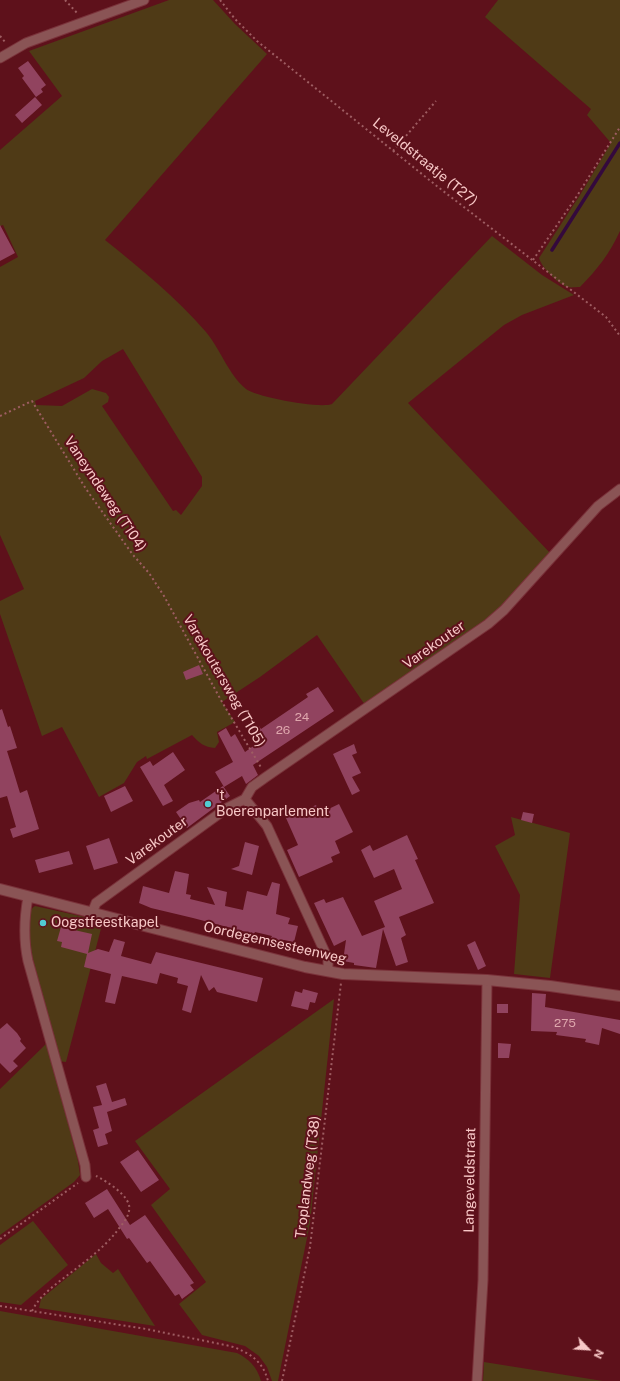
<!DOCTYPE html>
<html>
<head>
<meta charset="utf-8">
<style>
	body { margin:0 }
	#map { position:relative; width:620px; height:1381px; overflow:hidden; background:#5e111b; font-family:"Public Sans",sans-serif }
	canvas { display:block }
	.north { position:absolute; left:568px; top:1329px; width:40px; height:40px; -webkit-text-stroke:3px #5e111b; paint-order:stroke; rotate:115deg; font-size:11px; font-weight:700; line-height:16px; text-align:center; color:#f8c8c7 }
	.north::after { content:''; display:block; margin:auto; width:14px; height:18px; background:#f8c8c7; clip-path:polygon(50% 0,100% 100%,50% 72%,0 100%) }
</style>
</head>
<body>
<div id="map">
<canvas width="620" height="1381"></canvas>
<div class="north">N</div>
</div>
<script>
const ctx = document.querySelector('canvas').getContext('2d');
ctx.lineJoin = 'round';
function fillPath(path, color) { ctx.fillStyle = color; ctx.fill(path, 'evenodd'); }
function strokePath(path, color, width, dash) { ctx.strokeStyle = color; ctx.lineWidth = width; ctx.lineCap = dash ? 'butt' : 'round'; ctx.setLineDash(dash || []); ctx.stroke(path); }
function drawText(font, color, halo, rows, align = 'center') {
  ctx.font = font + ' "Public Sans",sans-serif'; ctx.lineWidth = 4; ctx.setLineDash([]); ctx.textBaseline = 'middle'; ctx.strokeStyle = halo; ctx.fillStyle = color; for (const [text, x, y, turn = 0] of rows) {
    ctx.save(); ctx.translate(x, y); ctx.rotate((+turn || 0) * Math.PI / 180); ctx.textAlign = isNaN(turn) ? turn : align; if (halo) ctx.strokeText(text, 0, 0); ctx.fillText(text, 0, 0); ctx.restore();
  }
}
const green = new Path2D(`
	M169,0H213L235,24L267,54L105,240C141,269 176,297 206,332C221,350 228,374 246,389C256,397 320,409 332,404L492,236L542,275L574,295L522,315L504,325L408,403L551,554L492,616L365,705L317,635L260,677L222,702L235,722L217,732L219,742L215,748C204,747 199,743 192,735L147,759L146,756L137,762L124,783L99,797L62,727L42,736L0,614V601L24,589L0,535V267L18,257L3,225L0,226V150L62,96L29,51ZM123,349L202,477V486L181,515L176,510L173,511L102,406L108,402L109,397L106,393L92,389L62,406L36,405L35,401L84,378L102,361Z
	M498,0H620V231C610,253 597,270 580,287C576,287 571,288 567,287C557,283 542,268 539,258L580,195L611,143L587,115L591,109L485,17Z
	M511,817L570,833L550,978L514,974L520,895L495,846L515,835Z
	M35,906L103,921L66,1062L57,1061C52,1039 14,915 35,906Z
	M334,999L310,1223L278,1381H272L267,1367L259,1356L245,1346L202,1335L179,1304L206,1282L151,1205L170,1189L135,1141Z
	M47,1043L78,1161L80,1175L74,1182L0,1235V1089Z
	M33,1221L68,1265L21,1305L0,1302V1245Z
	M96,1254L101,1263L113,1273L118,1269L155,1326L39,1308L41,1299Z
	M0,1311L237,1353C249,1359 257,1367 261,1381H0Z
	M484,1362L603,1381H483Z`);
const stream = new Path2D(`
	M552,250L620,143`);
const building = new Path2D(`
	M28,61L46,85L41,89L43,92L36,97L22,78L24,76L18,68Z
	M35,97L42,105L22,123L15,115Z
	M0,225L15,253L0,261Z
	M199,665L203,674L186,680L183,672Z
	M318,687L334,711L253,765L258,775L246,784L242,776L224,787L215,772L233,762L218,733L226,728L231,737L235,734L245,752L259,742L252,731L259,726L261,729L289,710L308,697L306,694Z
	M2,709L8,727L10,726L17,748L7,751L13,770L20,793L27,790L39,829L13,838L10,829L16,827L7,796L0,798V710Z
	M354,744L357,753L352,755L361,773L352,777L360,791L352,795L333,754Z
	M173,752L185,770L164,785L173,801L163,806L140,767L150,761L153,766Z
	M125,786L133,801L111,812L104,796Z
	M223,786L230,796L187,828L176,812L189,803L199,800L200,802Z
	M339,804L353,832L335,841L340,853L331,857L333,862L299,877L287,850L298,845L286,818L316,805L320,813Z
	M523,812L534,814L532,823L521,820Z
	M407,835L418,859L415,860L434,903L399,917L406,935L401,938L408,962L396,966L383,929L376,968L354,965V963L343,961L346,940L334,946L314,903L324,899L326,903L343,897L362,936L385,927L374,901L402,889L394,869L374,878L361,850L370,845L373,851Z
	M109,838L118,863L94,870L86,846Z
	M245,842L259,846L252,875L231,869L239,866Z
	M69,851L73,864L39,873L35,860Z
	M175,871L189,874L186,894L191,895L190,899L215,905L207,887L227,892L225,906L243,910L247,891L267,896L272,882L280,884L276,914L290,918L288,924L298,926L294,942L284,940L283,941L271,938L272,936L255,932L254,934L193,918L151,908L139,903L143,886L169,893Z
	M61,927L92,934L88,953L98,949L109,952L114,939L125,942L121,956L151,964L156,952L263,978L257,1002L217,992L214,987L209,991L201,975L191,1013L182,1010L188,986L177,983L178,978L160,973L157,984L122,976L115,1004L105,1002L111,974L84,967L87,954L61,947L62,942L57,941Z
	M475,941L486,966L478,970L467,945Z
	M303,989L318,993L315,1003L310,1002L308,1010L291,1006L295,991L302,993Z
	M532,993L546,994L545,1007L620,1020V1034L602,1028L599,1045L585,1042L586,1039L556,1035L557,1032L531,1031Z
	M497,1004H508V1013H497Z
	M7,1023L17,1033L21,1039L20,1041L26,1048L13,1061L18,1066L10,1073L0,1063V1029Z
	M498,1043L511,1044L509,1058H498Z
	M106,1083L112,1102L125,1098L127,1105L107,1112L112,1131L105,1134L108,1144L98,1147L93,1130L99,1128L93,1107L102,1105L96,1086Z
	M138,1150L159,1180L141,1192L120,1162Z
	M107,1189L130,1225L145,1215L194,1283L190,1285L194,1290L182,1299L179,1294L175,1296L150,1261L147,1263L129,1238L127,1239L108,1209L94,1218L85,1203Z`);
const path = new Path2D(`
	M65,0L78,14
	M220,0L235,19L257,41L438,187L606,317L620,336
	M0,36L6,43
	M393,151L436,101
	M533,260L577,196L620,127
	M0,416L32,401L86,489L133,555L149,573L164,596L222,702L262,769
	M0,1239L78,1183
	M0,1306L146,1329L230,1346C249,1352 263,1361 268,1381
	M32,1311C39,1297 50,1289 61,1280C82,1264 105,1248 120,1227C124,1222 128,1217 129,1211C133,1197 106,1181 96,1176
	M282,1381L310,1247L341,983`);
const minor = new Path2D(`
	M0,58L26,43L144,0
	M245,799L267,826L328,959V971
	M28,897C24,919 23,938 28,961L85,1165L86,1177
	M92,913L96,903L227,808L245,799L252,787L266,777L488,624L504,610L598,506L620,489
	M477,1381L483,1280L487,980`);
const tertiary = new Path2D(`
	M0,889L305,967L343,974L487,980L550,986L620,996`);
const markers = [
	[208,804,4,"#51ccd2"],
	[43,923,4,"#51ccd2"]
];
const numberNames = [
	["24",302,717],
	["26",283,730],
	["275",565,1023]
];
const streetNames = [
	["Leveldstraatje (T27)",425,162,39],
	["Vaneyndeweg (T104)",105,494,56],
	["Varekouter",434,645,-35],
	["Varekoutersweg (T105)",224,681,60],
	["Varekouter",157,841,-36],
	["Oordegemsesteenweg",275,943,13],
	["Troplandweg (T38)",308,1177,-83],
	["Langeveldstraat",470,1180,-89]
];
const poiNames = [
	["'t",216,796],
	["Boerenparlement",216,812],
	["Oogstfeestkapel",51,923]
];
fillPath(green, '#4f3a16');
strokePath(stream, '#34093d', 3.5);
fillPath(building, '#91435f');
strokePath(minor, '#7a323a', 11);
strokePath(tertiary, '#7a323a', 12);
strokePath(path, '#9e5d62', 2, [2, 3]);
strokePath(minor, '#8a5455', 9);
strokePath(tertiary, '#8a5455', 10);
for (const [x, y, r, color] of markers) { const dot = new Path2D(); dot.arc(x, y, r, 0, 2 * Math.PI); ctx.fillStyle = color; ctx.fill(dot); strokePath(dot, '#5e111b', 1.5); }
drawText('12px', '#dea7ad', null, numberNames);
drawText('14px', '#f8c8c7', '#5e111b', streetNames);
drawText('14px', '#f8c8c7', '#5e111b', poiNames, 'left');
</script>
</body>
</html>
